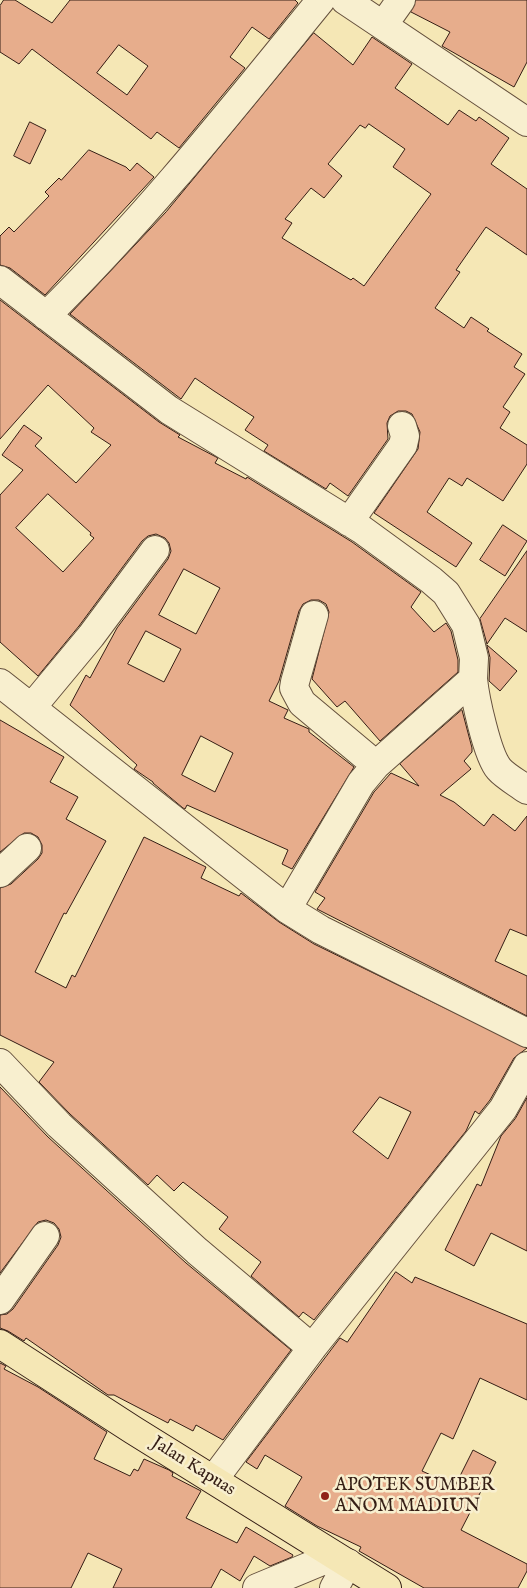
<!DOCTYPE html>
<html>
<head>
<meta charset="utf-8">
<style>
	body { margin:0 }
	canvas { display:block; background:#f5e7b5 }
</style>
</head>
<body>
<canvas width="527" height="1588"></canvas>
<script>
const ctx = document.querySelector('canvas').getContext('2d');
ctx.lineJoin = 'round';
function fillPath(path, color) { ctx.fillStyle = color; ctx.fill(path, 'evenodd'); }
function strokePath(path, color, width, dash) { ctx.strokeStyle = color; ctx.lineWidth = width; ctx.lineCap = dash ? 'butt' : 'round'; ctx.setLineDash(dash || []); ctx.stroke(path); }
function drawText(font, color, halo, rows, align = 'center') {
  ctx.font = font + ' "IM FELL English",serif'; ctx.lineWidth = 5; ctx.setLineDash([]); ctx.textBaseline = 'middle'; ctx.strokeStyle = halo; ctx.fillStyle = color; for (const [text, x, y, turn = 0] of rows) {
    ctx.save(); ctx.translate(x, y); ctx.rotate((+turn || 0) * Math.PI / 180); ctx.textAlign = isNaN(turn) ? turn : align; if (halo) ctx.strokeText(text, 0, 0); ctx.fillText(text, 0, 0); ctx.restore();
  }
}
const building = new Path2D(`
	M4,0H15L52,23L70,0H295L298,3L269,39L252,27L230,57L245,68L179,148L157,132L151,139L32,49L19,64L0,52V6ZM119,45L148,66L127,95L97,73Z
	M416,0H527V62L514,87L442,46L450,32L411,12Z
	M314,33L353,65L372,37L412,64L395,88L448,125L459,110L476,121L479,117L509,138L491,164L527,189V255L486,227L456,270L460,272L435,308L464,328L471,317L489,329L487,331L522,354L514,367L525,374L503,407L510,412L500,428L527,445V464L503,501L467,478L462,486L449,478L427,512L472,543L456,567L374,513L418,449L420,432L412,414L406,411H398L390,416L387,423L388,439L348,496L330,483L326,489L264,451L268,445L245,430L254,417L214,391L195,378L181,399L70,314L166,212ZM369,124L405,149L393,167L431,194L364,286L353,278L351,280L282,238L292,223L285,219L311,188L324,198L342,176L328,164L360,125L365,128Z
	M30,122L46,130L30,164L14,156Z
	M89,150L126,167L130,171L137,163L154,177L45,295L10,268L0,265V236L9,227L14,232L49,196L45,192L59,178L61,180Z
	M0,300L159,422L180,435L178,437L218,458L215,463L246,479L247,477L352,542L421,592L411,607L434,632L446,623L451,631L458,660V672L380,741L345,701L337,707L312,679L329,612L326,604L319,600H311L303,604L299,611L279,681L269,701L288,710L284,718L309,729V732L354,767L292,869L282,864L288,850L187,805L185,809L183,808L153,783V782L134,769L137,765L70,705L86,675L90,678L117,628L168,559L171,551L169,543L165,538L156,534L148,536L142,541L79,626L38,676L0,642V495L23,470L2,455L24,425L42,438L35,446L76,483L111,445L91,432L94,428L48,385L0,439ZM48,494L91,533L90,535L94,538L63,572L16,528ZM184,569L220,588L196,634L159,615ZM146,631L181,649L164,682L128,664ZM201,736L233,753L215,792L182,775Z
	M503,525L527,541L505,576L480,560Z
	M527,551V632L505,618L487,644L480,619Z
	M487,645L517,671L500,691L489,681L490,658Z
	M462,710L472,748V752L464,761L471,769L440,795L454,802L484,826L493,814L515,831L527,816V936L510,929L495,961L527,976V1016L317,909L325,898L315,892L374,792L391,773L419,786L400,764Z
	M0,720L64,757L50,782L78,797L66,819L106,841L66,914L64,913L35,972L66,988L72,975L75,977L144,837L206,867L201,878L239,896L241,893L279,922L314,944L527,1048L514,1058L490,1100L479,1114L475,1111L466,1131L314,1320L303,1312L299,1317L251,1276L261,1262L219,1229L228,1217L183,1182L174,1191L157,1175L148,1185L70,1114L39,1082L54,1062L0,1035V888L11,884L38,859L42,853V845L38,837L31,833H24L0,852ZM380,1097L411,1112L388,1159L353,1132Z
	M0,1087L48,1137L186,1263L291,1350L223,1440L196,1425L193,1431L170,1419L168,1423L114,1395H108L26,1338L24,1341L8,1331L0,1328V1315L7,1314L13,1309L58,1245L61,1237L59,1229L54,1223L46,1220L38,1222L0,1273Z
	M527,1098V1251L491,1233L474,1266L445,1250L477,1184L481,1186L501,1136L515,1119Z
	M396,1272L412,1283L415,1277L527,1324V1400L480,1378L453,1439L441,1433L422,1471L455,1486L473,1450L496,1462L461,1530L527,1564V1571L518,1588H424L359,1551L361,1547L317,1526L285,1506L302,1477L265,1455L257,1469L246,1462L340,1338L347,1342Z
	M0,1363L6,1366L4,1369L38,1387L107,1432L94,1459L130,1476L134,1469L138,1471L144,1459L169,1470L173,1473L172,1476L201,1491L186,1518L237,1543L246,1527L293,1555L292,1557L270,1566L254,1556L240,1581L221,1569L211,1588H113L122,1569L88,1553L71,1588H0Z`);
const minor = new Path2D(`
	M345,0L527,122
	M384,24L401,0
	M0,280L169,410L361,529L431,580L446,593L466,625L474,658L473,679L376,765L361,783L287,909
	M46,316C146,218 233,108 321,0
	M349,522L403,445L405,436L402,426
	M314,615L295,682L294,688L302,703L376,765
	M473,679C475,698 487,755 499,769C506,777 518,783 527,790
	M0,683L287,909L321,930L527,1033
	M32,707L91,636L155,550
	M0,873L27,848
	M0,1063L59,1125L197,1251L312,1348
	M0,1300L45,1236
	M214,1479L312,1348L503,1109L527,1066
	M257,1588L334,1556
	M334,1588L348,1563`);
const major = new Path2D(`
	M0,1344L133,1430L387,1588`);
const markers = [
	[325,1496,5,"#8f2418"]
];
const streetNames = [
	["Jalan Kapuas",193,1467,32]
];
const poiNames = [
	["APOTEK SUMBER",335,1486],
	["ANOM MADIUN",335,1507]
];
fillPath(building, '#e7ad8c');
strokePath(building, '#351e15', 1);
strokePath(minor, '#65503d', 30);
strokePath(major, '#351e15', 30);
strokePath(minor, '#f8efcf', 28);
strokePath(major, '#f5e7b5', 28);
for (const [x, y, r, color] of markers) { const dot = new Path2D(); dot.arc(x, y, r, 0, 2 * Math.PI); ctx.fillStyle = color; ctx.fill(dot); strokePath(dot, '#f8efcf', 2); }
drawText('18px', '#351e15', '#f8efcf', streetNames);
drawText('18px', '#351e15', '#f8efcf', poiNames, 'left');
</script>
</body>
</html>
